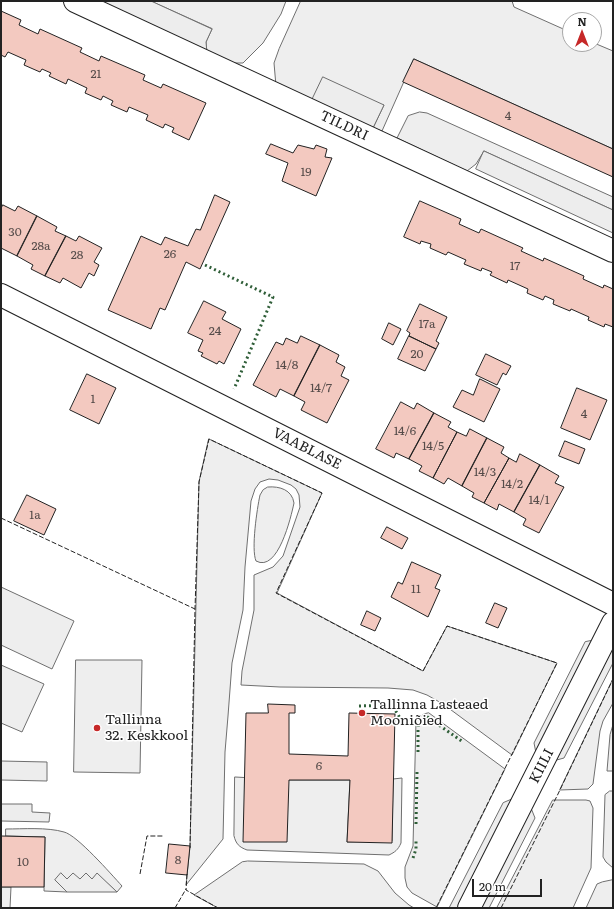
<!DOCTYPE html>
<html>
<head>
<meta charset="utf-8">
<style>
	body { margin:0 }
	#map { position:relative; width:614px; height:909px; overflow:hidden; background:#fff; font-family:Literata,serif }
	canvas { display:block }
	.frame { position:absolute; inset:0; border:2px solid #222; pointer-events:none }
	.north { position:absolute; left:562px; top:12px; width:40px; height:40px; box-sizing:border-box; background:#fff; border:1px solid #a7a7a7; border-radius:50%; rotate:0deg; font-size:11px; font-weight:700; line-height:16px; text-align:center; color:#222 }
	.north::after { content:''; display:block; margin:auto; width:14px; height:18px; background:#c62828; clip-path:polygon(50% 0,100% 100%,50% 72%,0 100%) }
	.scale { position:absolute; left:472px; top:879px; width:70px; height:18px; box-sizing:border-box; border:2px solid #222; border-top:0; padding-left:5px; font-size:12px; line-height:14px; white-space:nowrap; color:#222; -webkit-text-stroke:3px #fff; paint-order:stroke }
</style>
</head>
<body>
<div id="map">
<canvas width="614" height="909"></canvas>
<div class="frame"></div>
<div class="north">N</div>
<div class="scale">20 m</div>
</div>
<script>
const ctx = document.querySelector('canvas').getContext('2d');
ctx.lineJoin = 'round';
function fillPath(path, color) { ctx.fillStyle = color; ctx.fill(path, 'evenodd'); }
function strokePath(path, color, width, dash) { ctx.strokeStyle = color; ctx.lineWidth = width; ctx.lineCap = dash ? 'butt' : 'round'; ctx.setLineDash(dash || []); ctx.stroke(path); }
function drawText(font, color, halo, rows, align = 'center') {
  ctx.font = font + ' Literata,serif'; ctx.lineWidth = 3; ctx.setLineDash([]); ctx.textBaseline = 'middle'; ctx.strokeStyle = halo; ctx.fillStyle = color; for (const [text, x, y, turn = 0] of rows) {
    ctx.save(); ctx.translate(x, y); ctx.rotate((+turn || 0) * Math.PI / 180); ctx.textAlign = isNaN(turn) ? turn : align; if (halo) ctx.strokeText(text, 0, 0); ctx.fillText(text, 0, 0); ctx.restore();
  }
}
const green = new Path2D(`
	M151,1H286L281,14L263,43L243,63H230L207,53L206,42L212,29Z
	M301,1H512L514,7L570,32V44H594V43L613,51V149L414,59L382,131L373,128L384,105L312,100L276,86L274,63L279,49Z
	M420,112L427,113L613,197V210L484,151L476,164L467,171L397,138L408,116Z
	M209,439L322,493L277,593L423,671L447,626L557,663L512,755L443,704L427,695L413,690L388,688L280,687L241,685L242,671L254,610V575L273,567L283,556L300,507L299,495L296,489L291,485L278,480L269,479L260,482L255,489L251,501L245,567L243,610L232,663L228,716L225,752L223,839L186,885L190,846L199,482Z
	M268,487C280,486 292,490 294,503C291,517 278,573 256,561C251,549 257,509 260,495L263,490Z
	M1,587L74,621L52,669L1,645Z
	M76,660H142L140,773L74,772Z
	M1,665L44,684L22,732L1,723Z
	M613,679V703L603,721L600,731L593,784L588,789L560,790Z
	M429,713L505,769L437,907L412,893L407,887L405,878V867L413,846L416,720L424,714Z
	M613,725V771H607L610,735Z
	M235,777L289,780H350L347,842L392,841L393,779L402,778L401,843C398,850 395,852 389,855L247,850C239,847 236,844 234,836Z
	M610,791H613V868L606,862L603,857L605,795Z
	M553,800H586L590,801L593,808L591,868L573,908H497Z
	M6,829C23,829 47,827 64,832C77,835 111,874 122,886L117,892L97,874L92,879L55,880L67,892L44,891L45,837L6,836Z
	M248,861L364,864L378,871L395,893L409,905L414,908H218L194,895L242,862Z
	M613,880V908H586L597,884L602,882Z
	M1,887H11L10,908H1Z`);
const parking = new Path2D(`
	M93,1H151L212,29L206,42L207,53Z
	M323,77L384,105L373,128L312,100Z
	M484,151L613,210V233L476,169Z
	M595,640L611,647L613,652V663L564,758L553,761L536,753L534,743L585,642Z
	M1,761L47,762V781L1,780Z
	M515,798L531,808L535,818L489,908H449L503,803Z
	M1,804H32V812L50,813L49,822L1,821Z
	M61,873L67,879L73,873L80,879L86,873L92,879L97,873L117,892H67L55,880Z`);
const building = new Path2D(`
	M1,11L21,20L19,25L38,34L40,29L82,48L80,52L99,61L101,56L145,75L143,80L161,88L163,84L206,103L189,140L172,132L174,128L165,124L163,128L146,120L148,115L129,107L127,112L111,105L113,101L103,96L101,100L85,93L87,88L68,79L66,84L49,76L51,73L42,69L40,72L24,65L26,60L8,52L5,57L1,55Z
	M414,59L613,149V177L403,82Z
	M271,144L293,153L298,145L314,149L316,145L327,149L325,157L332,158L316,196L282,181L288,163L266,154Z
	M215,195L230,202L200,269L186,262L165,310L160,308L151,329L108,310L141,236L161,245L165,237L188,246L196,229L200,230Z
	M420,201L461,219L459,224L479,233L481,229L523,248L521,251L543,261L544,258L584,276L583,279L603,288L604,285L613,289V327L605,324L604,327L588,320L589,317L571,309L570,311L553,304L554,300L545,296L543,300L527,293L528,289L508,280L507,283L490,275L492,272L482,268L481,271L464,264L466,260L448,252L446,255L430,248L431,244L421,241L420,244L404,237Z
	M3,205L15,211L18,206L37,216L17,256L1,248V209Z
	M37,216L57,227L55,231L66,236L45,276L31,269L33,265L17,256Z
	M66,236L76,241L79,236L102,248L94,262L99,265L94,276L89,273L81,288L63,278L60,283L45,276Z
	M204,301L226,312L222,319L241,329L224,364L219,361L217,364L201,356L203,353L198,351L203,340L188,333Z
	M420,304L447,317L436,341L439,343L436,349L409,336L410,333L407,331Z
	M389,323L401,329L393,345L382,339Z
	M301,336L320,345L294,396L280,389L276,397L253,385L276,342L283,345L286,338L297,343Z
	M409,336L436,349L425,371L398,359Z
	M320,345L339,355L336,362L345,367L341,376L349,380L327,423L301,410L305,402L294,396Z
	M486,354L511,366L506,375L503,373L497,385L476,375Z
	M87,374L116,388L99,424L70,410Z
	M480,379L500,389L484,422L453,407L462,390L473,395Z
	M577,388L607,400L590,440L561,428Z
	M401,402L414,409L417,403L434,413L409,459L396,453L394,458L376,449Z
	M434,413L451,422L448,427L457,432L433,478L419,471L422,466L409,459Z
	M470,429L487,438L462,486L448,478L444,484L433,478L457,432L466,436Z
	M487,438L504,447L501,453L509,458L484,503L472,497L474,493L462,486Z
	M565,441L585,449L579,464L559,456Z
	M520,454L540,465L514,512L499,504L497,510L484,503L509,458L516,462Z
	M540,465L559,476L555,483L564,487L539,533L523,525L526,519L514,512Z
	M27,495L56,509L44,535L14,521Z
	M387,527L408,538L402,549L381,538Z
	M412,562L441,575L435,588L440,590L428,617L391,597L398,582L402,584Z
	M495,603L507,608L498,628L486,623Z
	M367,611L381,618L375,631L361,625Z
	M268,704L295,705V713H289V754L348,756L349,713L395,714L392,843L347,842L350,780H289L287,842H243L246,713H268Z
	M1,836L45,837L44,887H1Z
	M169,844L190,846L187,875L166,873Z`);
const minor = new Path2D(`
	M75,1C255,83 434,167 613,251
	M1,295L613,604
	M469,908L613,623`);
const hedge = new Path2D(`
	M205,265L273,297L234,389
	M359,706L392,705L400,718
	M418,752V726L426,716L463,742
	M416,824L417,772
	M413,858L416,849V841`);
const fence = new Path2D(`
	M1,518L195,609
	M190,848L195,609L199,482L209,439L322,493L276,593L423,671L447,626L557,663L436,908
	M140,874L147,836H164
	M187,874L186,890L218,908
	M175,908L186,889
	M501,908L558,794L613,679`);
const markers = [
	[362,713,4,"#c62828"],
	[97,728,4,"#c62828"]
];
const numberNames = [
	["21",96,74],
	["4",508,116],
	["19",306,172],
	["30",15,232],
	["28a",41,246],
	["26",170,254],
	["28",77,255],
	["17",515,266],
	["17a",427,324],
	["24",215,331],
	["20",417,354],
	["14/8",287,365],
	["14/7",321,388],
	["1",93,399],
	["4",584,414],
	["14/6",405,431],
	["14/5",433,446],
	["14/3",485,472],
	["14/2",512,484],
	["14/1",539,500],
	["1a",35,515],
	["11",416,589],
	["6",319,766],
	["8",178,860],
	["10",23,862]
];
const streetNames = [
	["TILDRI",344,126,25],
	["VAABLASE",307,449,27],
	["KIILI",542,766,-63]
];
const poiNames = [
	["Tallinna Lasteaed",370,705],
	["Mooniõied",370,721],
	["Tallinna",105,720],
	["32. Keskkool",105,736]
];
fillPath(green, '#eee');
strokePath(green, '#6f6f6f', 1);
fillPath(parking, '#ededed');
strokePath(parking, '#6f6f6f', 1);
fillPath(building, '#f3c9c0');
strokePath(building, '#222', 1);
strokePath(minor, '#222', 24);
strokePath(minor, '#fff', 22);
strokePath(hedge, '#2f5e38', 3, [2, 3]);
strokePath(fence, '#222', 1, [5, 2]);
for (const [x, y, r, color] of markers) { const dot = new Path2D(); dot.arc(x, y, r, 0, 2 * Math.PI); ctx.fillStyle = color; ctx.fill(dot); strokePath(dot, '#fff', 1.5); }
drawText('12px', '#564c4a', null, numberNames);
drawText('14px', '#222', '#fff', streetNames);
drawText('14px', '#222', '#fff', poiNames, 'left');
</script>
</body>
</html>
